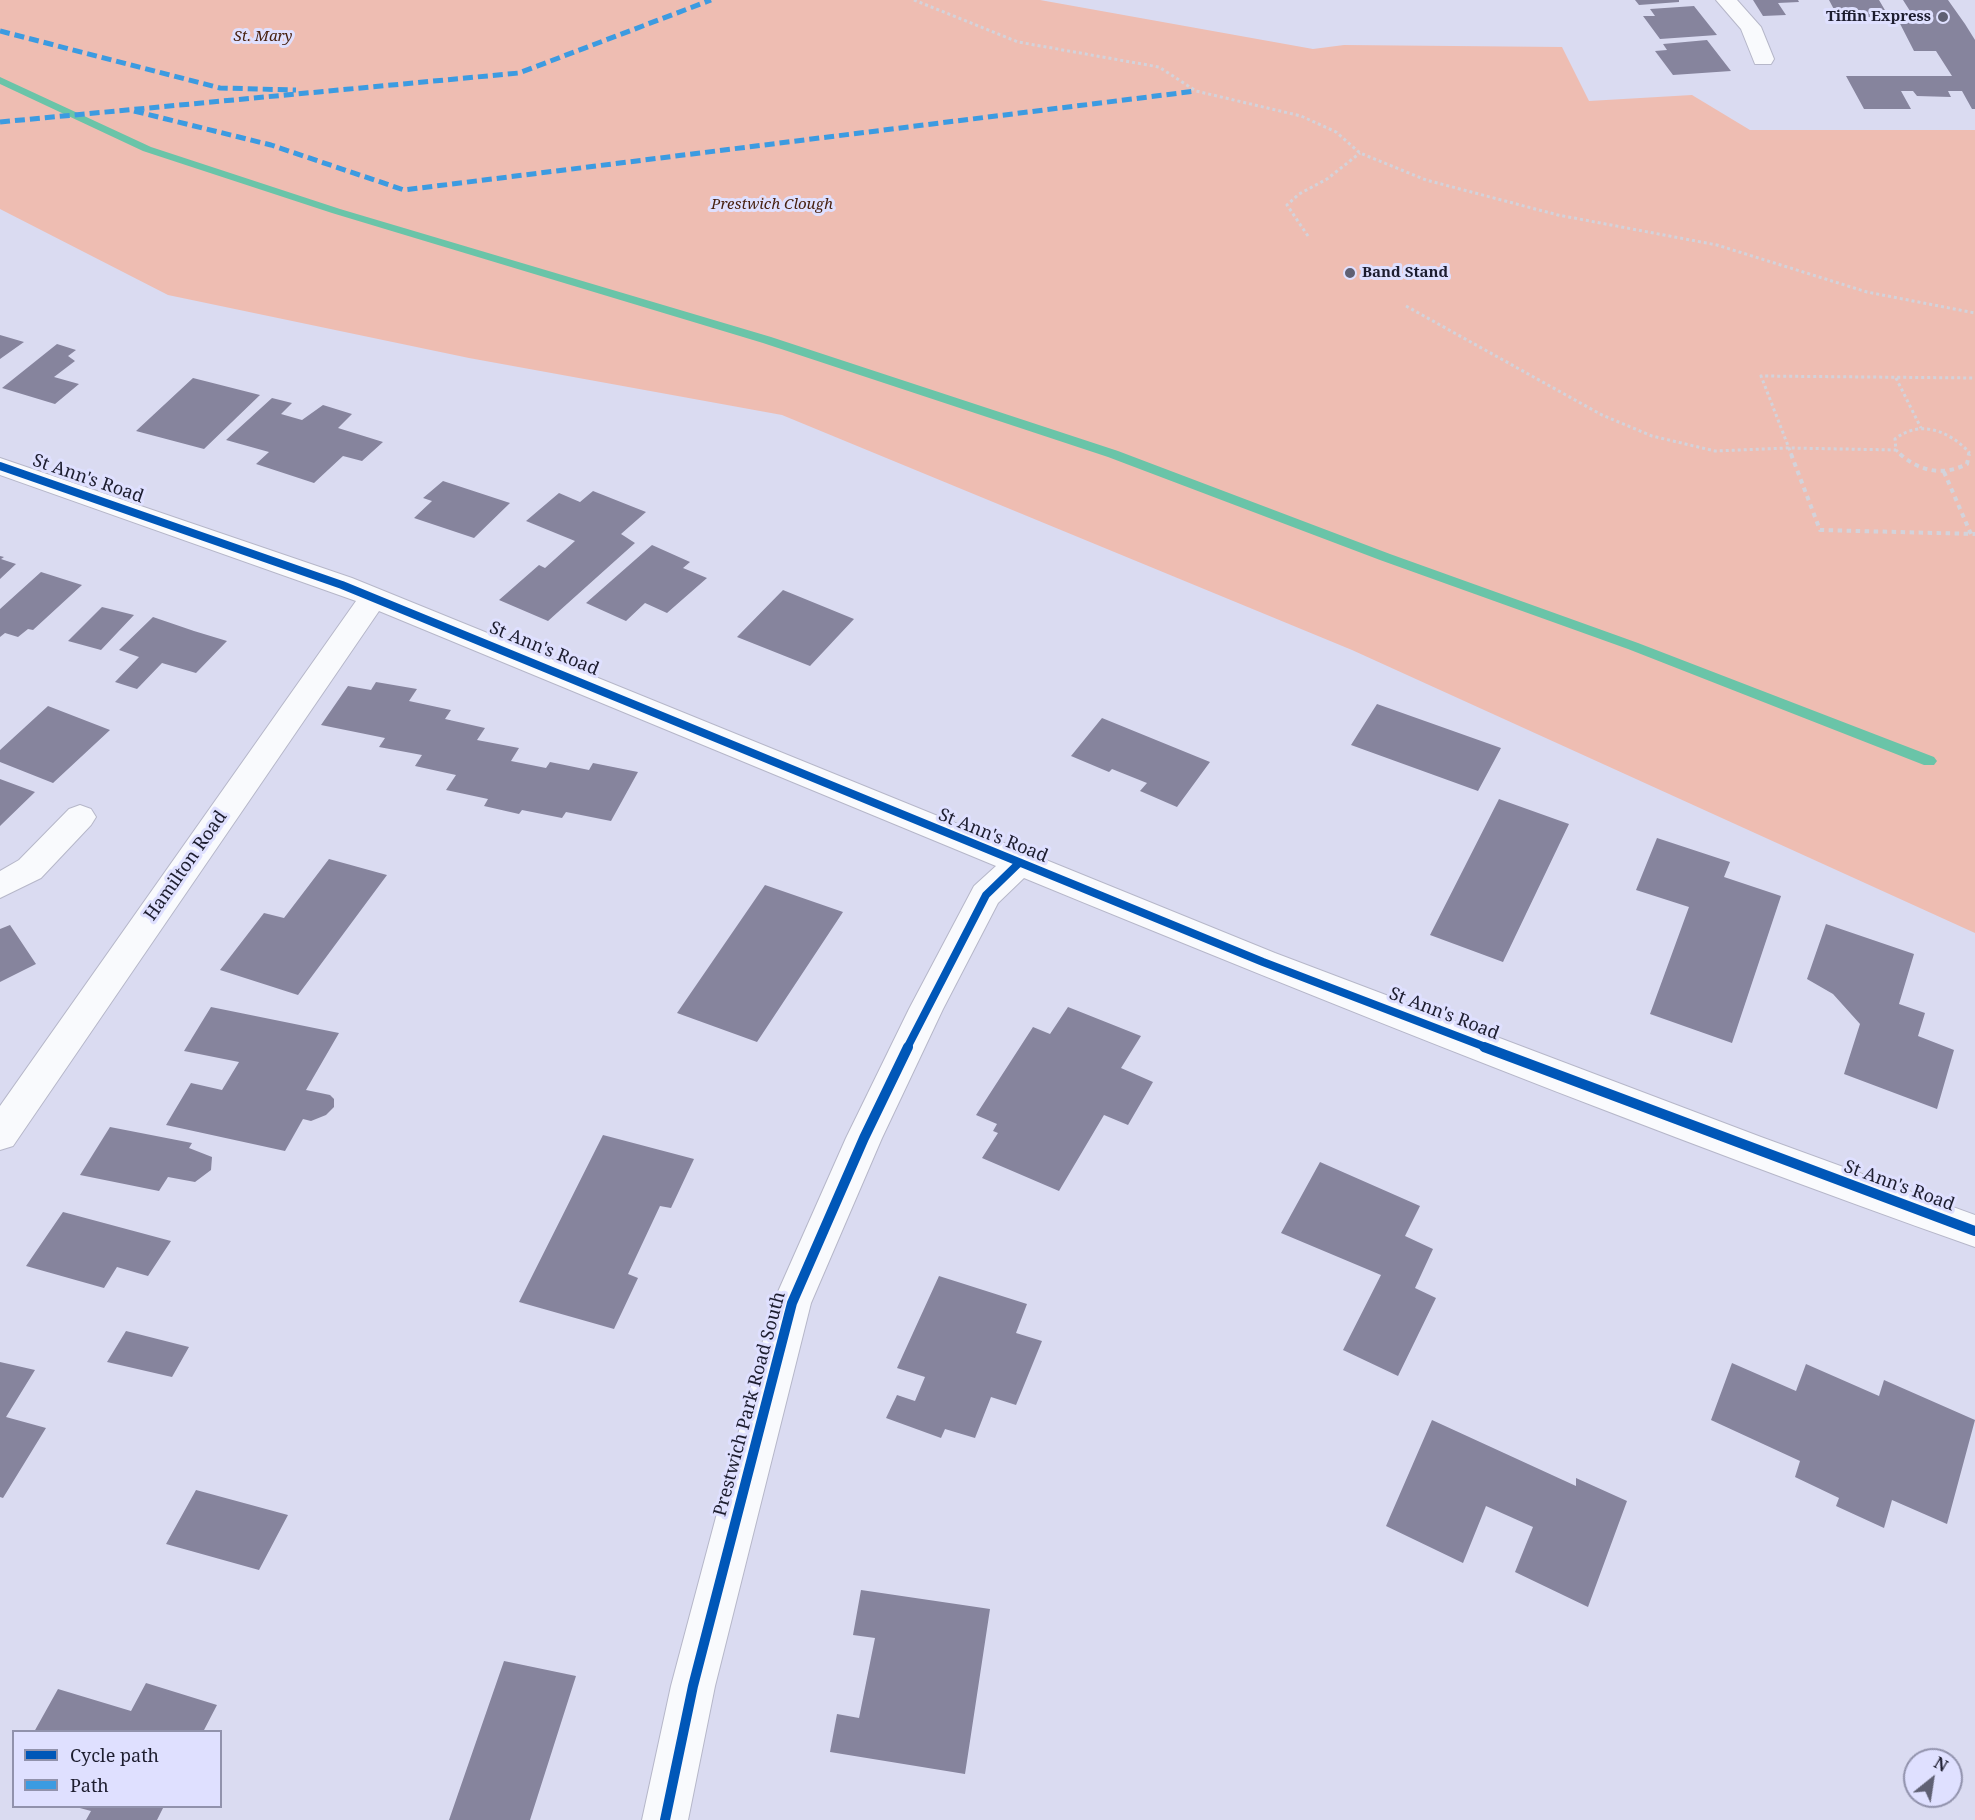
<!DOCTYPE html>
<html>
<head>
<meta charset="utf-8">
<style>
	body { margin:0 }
	#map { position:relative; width:1975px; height:1820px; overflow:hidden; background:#dadbf1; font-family:"Noto Serif",serif }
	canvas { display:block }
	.legend { position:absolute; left:12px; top:1730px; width:210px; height:78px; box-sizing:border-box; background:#dfe0ff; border:2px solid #9192ac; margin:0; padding:8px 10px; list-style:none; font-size:18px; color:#1d1d2f }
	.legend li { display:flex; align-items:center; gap:12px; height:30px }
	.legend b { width:30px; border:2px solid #9192ac }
	.north { position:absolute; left:1903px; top:1748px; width:60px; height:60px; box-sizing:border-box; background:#dfe0ff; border:2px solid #9192ac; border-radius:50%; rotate:30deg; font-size:16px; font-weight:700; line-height:24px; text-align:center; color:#1d1d2f }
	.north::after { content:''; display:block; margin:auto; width:21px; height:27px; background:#5f6073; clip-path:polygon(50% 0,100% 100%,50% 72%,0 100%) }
</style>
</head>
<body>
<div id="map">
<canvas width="1975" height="1820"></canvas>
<ul class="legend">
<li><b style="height:8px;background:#0057b8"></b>Cycle path</li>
<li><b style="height:8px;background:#3c9be1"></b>Path</li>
</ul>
<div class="north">N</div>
</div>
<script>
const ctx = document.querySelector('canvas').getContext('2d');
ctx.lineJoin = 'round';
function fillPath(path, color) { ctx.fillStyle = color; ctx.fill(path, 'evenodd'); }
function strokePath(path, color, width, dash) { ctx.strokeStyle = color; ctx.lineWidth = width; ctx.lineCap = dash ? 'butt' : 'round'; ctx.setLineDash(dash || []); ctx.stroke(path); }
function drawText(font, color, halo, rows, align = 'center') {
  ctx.font = font + ' "Noto Serif",serif'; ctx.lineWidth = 6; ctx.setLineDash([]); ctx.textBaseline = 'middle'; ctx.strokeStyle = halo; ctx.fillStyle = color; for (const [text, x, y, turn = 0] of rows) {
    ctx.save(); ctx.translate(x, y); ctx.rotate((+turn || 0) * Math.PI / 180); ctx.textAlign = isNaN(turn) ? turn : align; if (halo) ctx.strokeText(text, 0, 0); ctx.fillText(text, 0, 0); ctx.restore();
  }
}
const green = new Path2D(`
	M0,0H1040L1313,49L1344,45L1562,47L1589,101L1692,95L1750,130H1975V933L1352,650L782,415L469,358L168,295L0,209Z`);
const stream = new Path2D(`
	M0,77L151,147L340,209L771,337L1118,451L1390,554L1638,643L1934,757L1937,761L1934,765H1924L1628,649L1380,560L1108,457L763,343L332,213L143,151L0,84Z`);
const building = new Path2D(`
	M1635,0H1679V2L1639,5Z
	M1753,0H1798L1799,2L1778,3L1786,15L1763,16Z
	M1829,0H1879L1889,17H1838Z
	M1903,0H1948L1965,24L1975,40V109H1972L1962,91H1948L1951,97L1917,96L1913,91H1901L1911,109H1864L1846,76H1952L1936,51H1914L1893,10L1910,11Z
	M1694,6L1717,35L1660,39L1643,16H1655L1650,9Z
	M1707,40L1731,71L1673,75L1655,51L1667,50L1663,44Z
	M0,335L24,342L0,359Z
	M57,344L76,350L68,356L75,361L54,377L79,384L55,404L2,388Z
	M193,378L260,395L204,449L136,431Z
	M272,398L292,403L281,414L302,420L323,405L352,414L338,428L383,442L362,461L343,456L314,483L256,464L269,452L226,440Z
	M443,481L510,503L474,538L414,518L432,501L423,498Z
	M593,491L646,512L621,534L635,543L548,621L499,600L539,565L545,568L575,541L526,521L559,493L580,502Z
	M652,545L690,562L683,568L707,578L667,613L645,603L626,621L586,603Z
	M0,556L4,557L1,559L16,564L0,579Z
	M41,572L82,585L33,630L28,629L18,637L5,633L0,637V609Z
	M783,590L854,619L810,666L737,637Z
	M102,607L134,615L101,650L68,641Z
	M153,617L194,631L227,641L196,673L162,663L137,689L115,682L139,657L119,650Z
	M376,682L417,689L409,701L451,710L445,719L485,728L477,740L519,748L511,761L546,768L550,762L589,770L593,763L638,772L611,821L566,812L562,818L522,810L519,814L484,806L488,799L446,790L456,775L415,766L422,755L379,747L385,738L321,725L348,686L371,690Z
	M1377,704L1501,748L1478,791L1351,745Z
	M48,706L110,730L53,783L0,762V750Z
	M1102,718L1210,762L1177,807L1140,791L1147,783L1112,769L1109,772L1071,756Z
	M0,779L35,792L0,826Z
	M1499,799L1569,824L1503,962L1430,935Z
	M1657,838L1730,862L1724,877L1781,896L1732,1043L1650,1014L1689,907L1636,890Z
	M329,859L387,875L298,995L220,970L264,913L284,918Z
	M765,885L843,912L757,1042L677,1013Z
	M1826,924L1914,954L1899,1004L1925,1013L1918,1036L1954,1050L1937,1109L1844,1074L1860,1024L1833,994L1807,979Z
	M10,925L36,964L0,982V929Z
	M211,1007L339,1033L306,1090L330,1095L334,1099V1107L326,1115L311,1121L303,1119L285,1151L166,1125L191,1083L222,1090L239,1062L184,1051Z
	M1068,1007L1141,1036L1121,1068L1153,1082L1128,1125L1104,1115L1059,1191L982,1158L998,1133L993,1131L997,1124L976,1115L1033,1027L1050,1034Z
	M110,1127L192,1143L189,1148L212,1157L211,1170L195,1182L168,1177L159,1191L80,1175Z
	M603,1135L694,1159L671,1208L660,1206L628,1274L638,1278L614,1329L519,1302Z
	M1320,1162L1420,1206L1405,1236L1433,1249L1415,1288L1436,1298L1398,1376L1343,1350L1381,1275L1281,1233Z
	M63,1212L171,1241L148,1276L117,1267L104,1288L26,1266Z
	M939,1276L1027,1304L1016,1333L1042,1341L1016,1405L991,1397L975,1438L945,1429L941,1438L886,1418L897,1395L915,1401L925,1377L897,1368Z
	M126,1331L189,1347L172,1377L107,1362Z
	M0,1362L35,1370L6,1417L46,1428L3,1498L0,1497Z
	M1732,1363L1796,1391L1806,1364L1879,1396L1884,1380L1975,1420L1947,1524L1892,1500L1884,1528L1836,1506L1839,1498L1795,1477L1800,1461L1711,1420Z
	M1432,1420L1576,1486V1478L1627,1501L1588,1607L1515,1572L1533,1527L1486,1506L1463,1563L1386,1526Z
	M196,1490L288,1515L259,1570L166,1544Z
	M861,1590L990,1609L965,1774L830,1752L837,1714L859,1718L875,1638L853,1635Z
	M504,1661L576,1676L530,1820H449Z
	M146,1683L217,1705L203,1732H34L58,1689L131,1711Z
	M164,1806L157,1820H86L91,1811L76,1807Z`);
const pathFar1 = new Path2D(`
	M914,0L1018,42L1159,67L1196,91L1301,116L1336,132L1360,153L1426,180L1558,215L1717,245L1867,292L1975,313
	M1308,236L1287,205L1299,194L1327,179L1360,153
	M1406,306L1602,415L1652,436L1715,451L1788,448L1896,450
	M1896,378L1921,428
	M1792,456L1761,376L1975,378
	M1902,456L1896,450L1895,439C1920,419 1949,431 1969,452L1968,456`);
const path = new Path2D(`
	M1791,454L1820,530L1975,534
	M1900,454C1920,472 1944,476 1967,464L1969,454
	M1944,472L1971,534`);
const minor = new Path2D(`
	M1716,0H1737L1761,27L1774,59L1771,64H1755L1741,29Z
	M0,458L352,578L1275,953L1761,1137L1975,1215V1247C1655,1134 1338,1007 1024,878L998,903L943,1009L882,1138L811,1303L715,1686L688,1820H642L671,1686L773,1303L846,1138L909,1009L974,886L996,866L379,611L13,1146L0,1150V1106L356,601L0,475Z
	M80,805L91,809L96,817L91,825L41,878L0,898V871L19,860L69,809Z`);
const quiet = new Path2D(`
	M0,31L220,88L296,90
	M134,111L271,145L404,190L1196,91
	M0,122L519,73L711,0`);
const cyclewayFar1 = new Path2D(`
	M0,466L342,585L1263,962L1488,1048
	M907,1048L986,895L1018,864`);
const cycleway = new Path2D(`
	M1484,1047L1975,1231
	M665,1820L693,1686L792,1303L864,1138L908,1047`);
const markers = [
	[1943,17,6,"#5f6073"],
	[1350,273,6,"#5f6073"]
];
const farPoinames = [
	["Tiffin Express",1931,17],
	["Band Stand",1362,273,"left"]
];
const farParknames = [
	["St. Mary",263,37],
	["Prestwich Clough",772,205]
];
const streetNames = [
	["St Ann's Road",88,479,19],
	["St Ann's Road",544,649,22],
	["St Ann's Road",993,836,22],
	["Hamilton Road",186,866,-55],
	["St Ann's Road",1444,1014,21],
	["St Ann's Road",1899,1186,20],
	["Prestwich Park Road South",750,1404,-75]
];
fillPath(green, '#eebdb2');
fillPath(stream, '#6ac4a8');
fillPath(building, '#86849d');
strokePath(minor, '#b6b7c9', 2);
strokePath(pathFar1, '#d3d3db', 3, [3, 3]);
strokePath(path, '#d3d3db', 4, [4.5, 4.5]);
fillPath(minor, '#f9fafd');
strokePath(quiet, '#3c9be1', 5, [10, 5]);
strokePath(cyclewayFar1, '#0057b8', 8);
strokePath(cycleway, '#0057b8', 10);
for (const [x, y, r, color] of markers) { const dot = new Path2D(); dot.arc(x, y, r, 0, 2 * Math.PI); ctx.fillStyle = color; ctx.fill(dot); strokePath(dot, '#dfe0ff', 2); }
drawText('bold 15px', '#1d1d2f', '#dfe0ff', farPoinames, 'right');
drawText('italic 15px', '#482110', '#dfe0ff', farParknames);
drawText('18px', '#1d1d2f', '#dfe0ff', streetNames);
</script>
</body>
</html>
